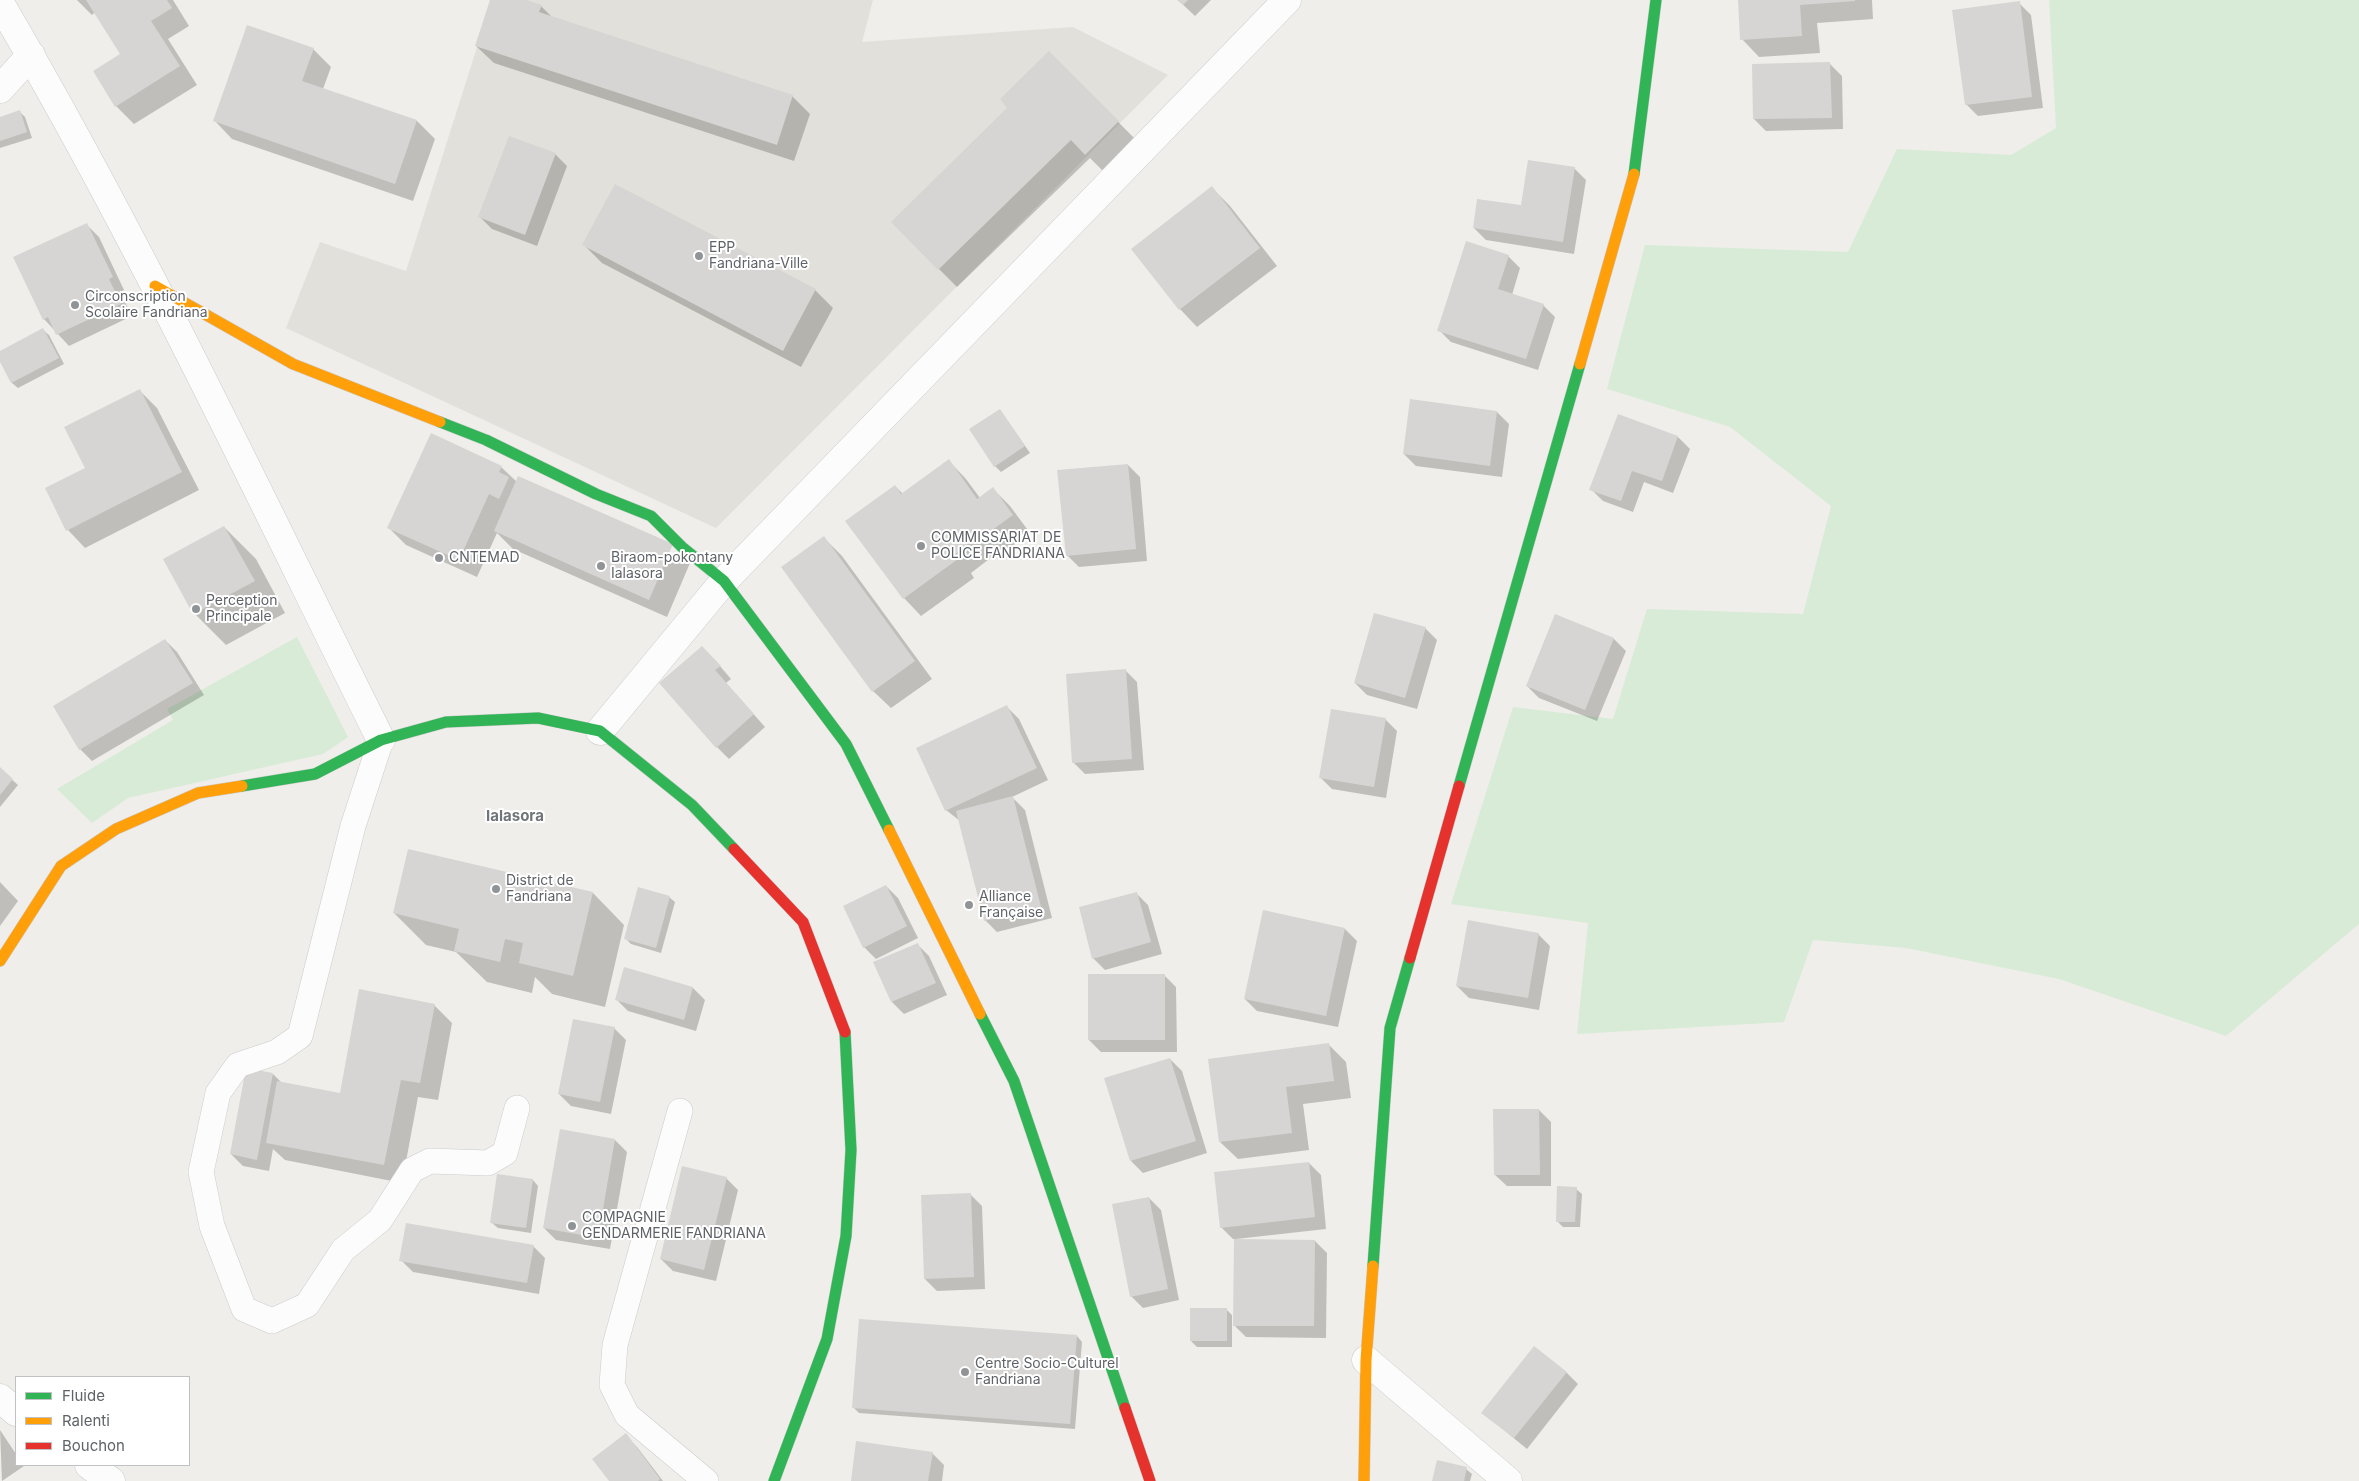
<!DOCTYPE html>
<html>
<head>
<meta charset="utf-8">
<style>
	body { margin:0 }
	#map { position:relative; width:2359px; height:1481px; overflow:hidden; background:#efeeea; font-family:Inter,sans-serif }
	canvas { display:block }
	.legend { position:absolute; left:15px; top:1376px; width:175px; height:90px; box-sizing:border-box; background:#fff; border:1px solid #bfc1c3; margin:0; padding:6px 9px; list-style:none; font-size:15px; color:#5f6368 }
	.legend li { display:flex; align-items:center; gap:10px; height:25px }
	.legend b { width:25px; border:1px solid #bfc1c3 }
</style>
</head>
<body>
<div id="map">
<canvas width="2359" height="1481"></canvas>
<ul class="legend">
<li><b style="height:6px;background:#30b455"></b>Fluide</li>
<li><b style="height:6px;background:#ff9f0a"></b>Ralenti</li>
<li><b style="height:6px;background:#e5322d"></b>Bouchon</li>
</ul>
</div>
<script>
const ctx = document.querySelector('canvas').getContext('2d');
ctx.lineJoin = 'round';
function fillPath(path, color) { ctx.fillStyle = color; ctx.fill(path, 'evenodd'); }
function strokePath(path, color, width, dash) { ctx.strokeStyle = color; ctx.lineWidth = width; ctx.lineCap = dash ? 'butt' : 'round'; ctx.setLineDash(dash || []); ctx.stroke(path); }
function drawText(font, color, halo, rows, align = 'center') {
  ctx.font = font + ' Inter,sans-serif'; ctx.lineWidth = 4; ctx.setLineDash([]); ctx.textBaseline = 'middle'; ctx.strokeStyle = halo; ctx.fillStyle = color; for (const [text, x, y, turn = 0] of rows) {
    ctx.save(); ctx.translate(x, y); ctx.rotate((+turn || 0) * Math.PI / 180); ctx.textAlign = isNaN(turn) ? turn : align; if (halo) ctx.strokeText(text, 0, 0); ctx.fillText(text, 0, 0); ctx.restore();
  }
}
const education = new Path2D(`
	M492,0H873L862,42L1073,27L1168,75L716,528L286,328L320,242L406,271Z`);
const green = new Path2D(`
	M2049,0H2359V924L2226,1036L2059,979L1906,948L1813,940L1784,1022L1577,1034L1588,923L1451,904L1513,707L1613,719L1647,609L1803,614L1831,506L1730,427L1607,389L1645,245L1848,252L1897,149L2011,155L2056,128Z
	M297,637L348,737L323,754L128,798L92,823L57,789L173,720L167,709Z`);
const shadow = new Path2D(`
	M77,0H173L189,26L168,39L197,85L134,124L116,106L122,55L95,12L92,15Z
	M491,0H523L541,6L552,17L792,96L810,114L794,161L494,63L476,46Z
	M1178,0H1211L1195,16Z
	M1739,0H1872L1873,19L1817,23L1820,53L1759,57L1742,39Z
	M2019,3L2031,15L2043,108L1978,116L1966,104Z
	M313,49L331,67L323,89L417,121L435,139L413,201L232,139L215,121Z
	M1049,52L1136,140L1104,172L1090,158L957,287L892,222L1009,108Z
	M1830,64L1842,76L1843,129L1766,131L1754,119Z
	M20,112L25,117L32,138L0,148V118Z
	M555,154L567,166L537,246L492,229L480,217Z
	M1574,168L1586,180L1574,254L1486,240L1474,228L1522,207Z
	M1212,188L1230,206L1277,266L1197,327L1180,309Z
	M87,225L99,237L124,290L120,292L132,316L69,346L44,319Z
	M584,245L815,290L833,308L801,367L602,263Z
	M1508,256L1520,268L1512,295L1543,305L1555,317L1538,370L1451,342L1439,330Z
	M43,330L49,335L64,364L18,388L12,383L0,360V352Z
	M139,390L157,408L199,490L85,548L68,530L86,469Z
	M1497,412L1509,424L1502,477L1416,466L1404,454Z
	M1005,417L1030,453L1001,472L995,466Z
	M1678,437L1690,449L1673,493L1644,482L1633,512L1603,501L1591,489Z
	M949,461L966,479L980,498L993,489L1010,506L1030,533L1000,555L997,553L971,573L974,578L921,616L904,598L895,486L903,494Z
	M1128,465L1140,477L1147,561L1079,567L1067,555Z
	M501,467L517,482L690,563L667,617L513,549L497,533L477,577L406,545L389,528Z
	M224,527L256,559L285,613L226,645L194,613L164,560Z
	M824,538L842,556L932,679L891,708L873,691Z
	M1556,616L1614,639L1626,651L1597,721L1539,698L1527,686Z
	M1425,628L1437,640L1417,709L1367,695L1355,683Z
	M165,640L177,652L204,695L92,761L80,749Z
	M714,659L731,679L726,683L765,727L729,759L717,747Z
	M1125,670L1137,682L1144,770L1085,774L1073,762Z
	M1007,707L1019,719L1048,780L1012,797L1025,810L1052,918L997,932L985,920L960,821L946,810Z
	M1385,719L1397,731L1386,798L1332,789L1320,777Z
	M0,769L18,785L0,807Z
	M0,882L18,901L0,926Z
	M886,886L898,898L918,938L876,959L864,947Z
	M593,893L624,925L605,1007L552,994L535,977L532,993L487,982L456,952L426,945L394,913Z
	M1136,893L1148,905L1162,954L1105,970L1093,958Z
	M669,897L675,902L661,953L631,944L625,938Z
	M1264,912L1345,929L1357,941L1338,1027L1257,1011L1245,999Z
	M1538,934L1550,946L1539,1010L1469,998L1457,986Z
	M917,944L929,956L947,995L904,1014L892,1002L875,963Z
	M1164,975L1176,987L1177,1052H1101L1089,1040Z
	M693,988L705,1000L696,1031L628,1011L616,999Z
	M434,1005L452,1023L438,1100L418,1097L402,1183L285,1160L273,1149L269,1171L243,1166L231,1154L273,1074L282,1083L341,1094Z
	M614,1028L626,1040L611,1114L571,1106L559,1094Z
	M1328,1044L1346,1062L1351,1098L1303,1104L1309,1150L1238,1159L1220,1142Z
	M1170,1059L1182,1071L1207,1153L1143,1173L1131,1161Z
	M1539,1110L1551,1122V1186H1507L1495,1175Z
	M615,1140L627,1152L610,1249L556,1240L544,1228Z
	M1309,1163L1321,1175L1326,1229L1236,1239V1241H1315L1327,1253L1326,1338L1246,1337L1234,1325L1236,1239H1233L1221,1227Z
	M726,1178L738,1190L716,1281L673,1271L661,1259Z
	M533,1180L538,1186L531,1233L498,1228L492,1223Z
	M1576,1189L1582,1194L1580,1227H1563L1557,1221Z
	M970,1194L982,1206L985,1289L937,1291L925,1279Z
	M1149,1198L1161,1210L1179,1300L1143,1308L1131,1296Z
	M533,1246L545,1258L539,1294L413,1272L401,1260Z
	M1226,1309L1232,1315V1347H1197L1191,1341Z
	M1077,1336L1082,1342L1075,1429L859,1413L853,1407Z
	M1566,1372L1578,1384L1527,1449L1483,1413Z
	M0,1430L16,1454V1465L24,1466L2,1481Z
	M625,1435L637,1447L663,1481H611Z
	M932,1453L944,1465L942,1481H852Z
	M1466,1469L1472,1474L1470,1481H1433Z`);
const building = new Path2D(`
	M86,0H167L172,8L151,21L180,66L115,107L93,71L120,54Z
	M490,0H527L542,5L539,12L793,95L777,145L475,46Z
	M1177,0H1188L1183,5Z
	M1738,0H1855V1L1800,5L1802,36L1740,40Z
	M2020,1L2032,97L1965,105L1952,10Z
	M247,25L314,48L302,81L417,120L395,184L213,121Z
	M1049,51L1119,121L1085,155L1071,140L938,270L891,222L1007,108L1000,99Z
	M1830,62L1832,118L1753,119L1752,64Z
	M20,110L27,132L0,141V117Z
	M509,136L556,153L525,235L478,217Z
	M1528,160L1575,167L1563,242L1473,228L1477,199L1521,205Z
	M615,184L816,289L783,351L582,245Z
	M1212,186L1260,248L1179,310L1131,249Z
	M87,223L113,277L109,279L121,304L56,335L48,317L43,320L13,257Z
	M1466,241L1509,255L1498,289L1544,304L1526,359L1437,331Z
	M43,328L59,358L11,383L0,362V351Z
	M140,389L182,472L66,531L45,488L85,468L64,427Z
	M1410,399L1497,411L1490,466L1403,454Z
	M1000,409L1025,446L994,467L969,429Z
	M1618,414L1678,436L1662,481L1632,471L1621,501L1589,490Z
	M431,433L502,466L499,472L509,477L499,499L489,494L459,560L387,528Z
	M949,459L977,499L993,487L1013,515L981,538L979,535L954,555L958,559L903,599L845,521L895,485L901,494Z
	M1128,464L1136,549L1066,556L1057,470Z
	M518,476L673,544L649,600L494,531Z
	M224,526L255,581L193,614L163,559Z
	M824,536L915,661L872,692L781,567Z
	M1374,613L1426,627L1405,698L1354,683Z
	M1555,614L1614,638L1585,710L1526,686Z
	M165,639L193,683L79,750L53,706Z
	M702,646L721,666L715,670L754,714L716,748L659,683Z
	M1126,669L1132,759L1072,763L1066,674Z
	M1007,705L1037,768L945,811L916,748Z
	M1331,709L1386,718L1374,787L1319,778Z
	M0,767L13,779L0,795Z
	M1013,796L1041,907L984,921L956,811Z
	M408,849L593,892L573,976L519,963L523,943L505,939L500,962L454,951L459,929L393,913Z
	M886,885L907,926L863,948L843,906Z
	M638,887L670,896L656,948L624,939Z
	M1137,892L1151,942L1092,959L1079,907Z
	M1263,910L1345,928L1326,1016L1244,999Z
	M1468,920L1539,933L1528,998L1456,986Z
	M918,943L936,983L891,1002L873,962Z
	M624,967L693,987L684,1020L615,1000Z
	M1088,974H1165V1040H1088Z
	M359,989L435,1004L420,1083L401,1080L384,1165L266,1143L277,1081L340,1093Z
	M573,1019L615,1027L600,1102L558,1094Z
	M1329,1043L1334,1081L1286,1087L1292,1133L1219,1142L1208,1059Z
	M1170,1058L1196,1141L1130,1161L1104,1078Z
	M246,1068L273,1073L257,1160L230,1154Z
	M1493,1109H1539L1540,1175H1494Z
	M560,1129L615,1139L598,1238L543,1228Z
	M1309,1162L1315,1217L1220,1228L1214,1172Z
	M682,1166L727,1177L704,1270L660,1259Z
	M497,1174L533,1179L526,1228L490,1223Z
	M1557,1186L1577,1187L1575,1222H1556Z
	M971,1193L974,1277L924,1279L921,1195Z
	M1149,1197L1168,1289L1130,1297L1112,1204Z
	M406,1223L534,1245L527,1283L399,1261Z
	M1234,1239L1315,1240L1314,1326H1233Z
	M1190,1308H1227V1341H1190Z
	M859,1319L1077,1335L1070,1424L852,1408Z
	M1534,1346L1567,1372L1514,1438L1481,1413Z
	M626,1433L660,1479L658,1481H609L592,1459Z
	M856,1441L933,1452L928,1481H851Z
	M1437,1460L1467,1467L1464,1481H1432Z`);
const lane = new Path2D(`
	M381,740L353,826L300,1036L277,1052L238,1065L218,1093L201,1172L212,1226L244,1309L272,1321L307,1305L343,1250L380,1220L412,1170L430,1161L488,1163L505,1153L517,1108
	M680,1111L615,1345L612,1385L627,1415L706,1481`);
const street = new Path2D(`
	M0,3C140,241 258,493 381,740
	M0,89L31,55
	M600,731L724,581L1287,0
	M1366,1360L1508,1481
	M0,1398L16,1412
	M89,1465L111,1481`);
const fast = new Path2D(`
	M1634,174L1656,0
	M440,422L486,440L596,494L651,516L682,547L724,581L846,744L889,830
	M242,786L315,774L381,740L446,722L538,718L600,731L692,805L734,849
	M1459,786L1580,364
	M980,1014L1014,1081L1125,1408
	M1373,1266L1390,1028L1410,958
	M774,1481L827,1339L846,1236L851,1150L845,1032`);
const slow = new Path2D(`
	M155,286L293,364L440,422
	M1580,364L1634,174
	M889,830L980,1014
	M0,961L61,866L116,829L198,793L242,786
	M1364,1481L1366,1360L1373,1266`);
const jam = new Path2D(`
	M734,849L803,922L845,1032
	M1410,958L1459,786
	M1125,1408L1150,1481`);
const markers = [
	[699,256,5,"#919496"],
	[75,305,5,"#919496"],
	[921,546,5,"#919496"],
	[439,558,5,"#919496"],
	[601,566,5,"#919496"],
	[196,609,5,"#919496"],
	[496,889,5,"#919496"],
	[969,905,5,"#919496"],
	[572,1226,5,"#919496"],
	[965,1372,5,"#919496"]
];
const poiNames = [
	["EPP",709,248],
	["Fandriana-Ville",709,264],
	["Circonscription",85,297],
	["Scolaire Fandriana",85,313],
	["COMMISSARIAT DE",931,538],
	["POLICE FANDRIANA",931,554],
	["CNTEMAD",449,558],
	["Biraom-pokontany",611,558],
	["Ialasora",611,574],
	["Perception",206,601],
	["Principale",206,617],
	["District de",506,881],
	["Fandriana",506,897],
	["Alliance",979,897],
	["Française",979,913],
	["COMPAGNIE",582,1218],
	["GENDARMERIE FANDRIANA",582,1234],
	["Centre Socio-Culturel",975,1364],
	["Fandriana",975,1380]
];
const neighbourhoodNames = [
	["Ialasora",515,816]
];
fillPath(education, '#e2e0da');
fillPath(green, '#d8ebd6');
fillPath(shadow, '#0003');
fillPath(building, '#d6d5d3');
strokePath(lane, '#cbcccc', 26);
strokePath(street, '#cbcccc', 29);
strokePath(fast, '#cacacb', 12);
strokePath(slow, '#cacacb', 12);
strokePath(jam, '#cacacb', 12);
strokePath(lane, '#fdfcfc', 25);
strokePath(street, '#fdfcfc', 28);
strokePath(fast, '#30b455', 11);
strokePath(slow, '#ff9f0a', 11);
strokePath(jam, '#e5322d', 11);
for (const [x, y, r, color] of markers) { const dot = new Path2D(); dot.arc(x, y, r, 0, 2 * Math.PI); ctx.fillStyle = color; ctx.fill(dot); strokePath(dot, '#fff', 2); }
drawText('14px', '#5f6368', '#fff', poiNames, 'left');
drawText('bold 15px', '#70757a', '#fff', neighbourhoodNames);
</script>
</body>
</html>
